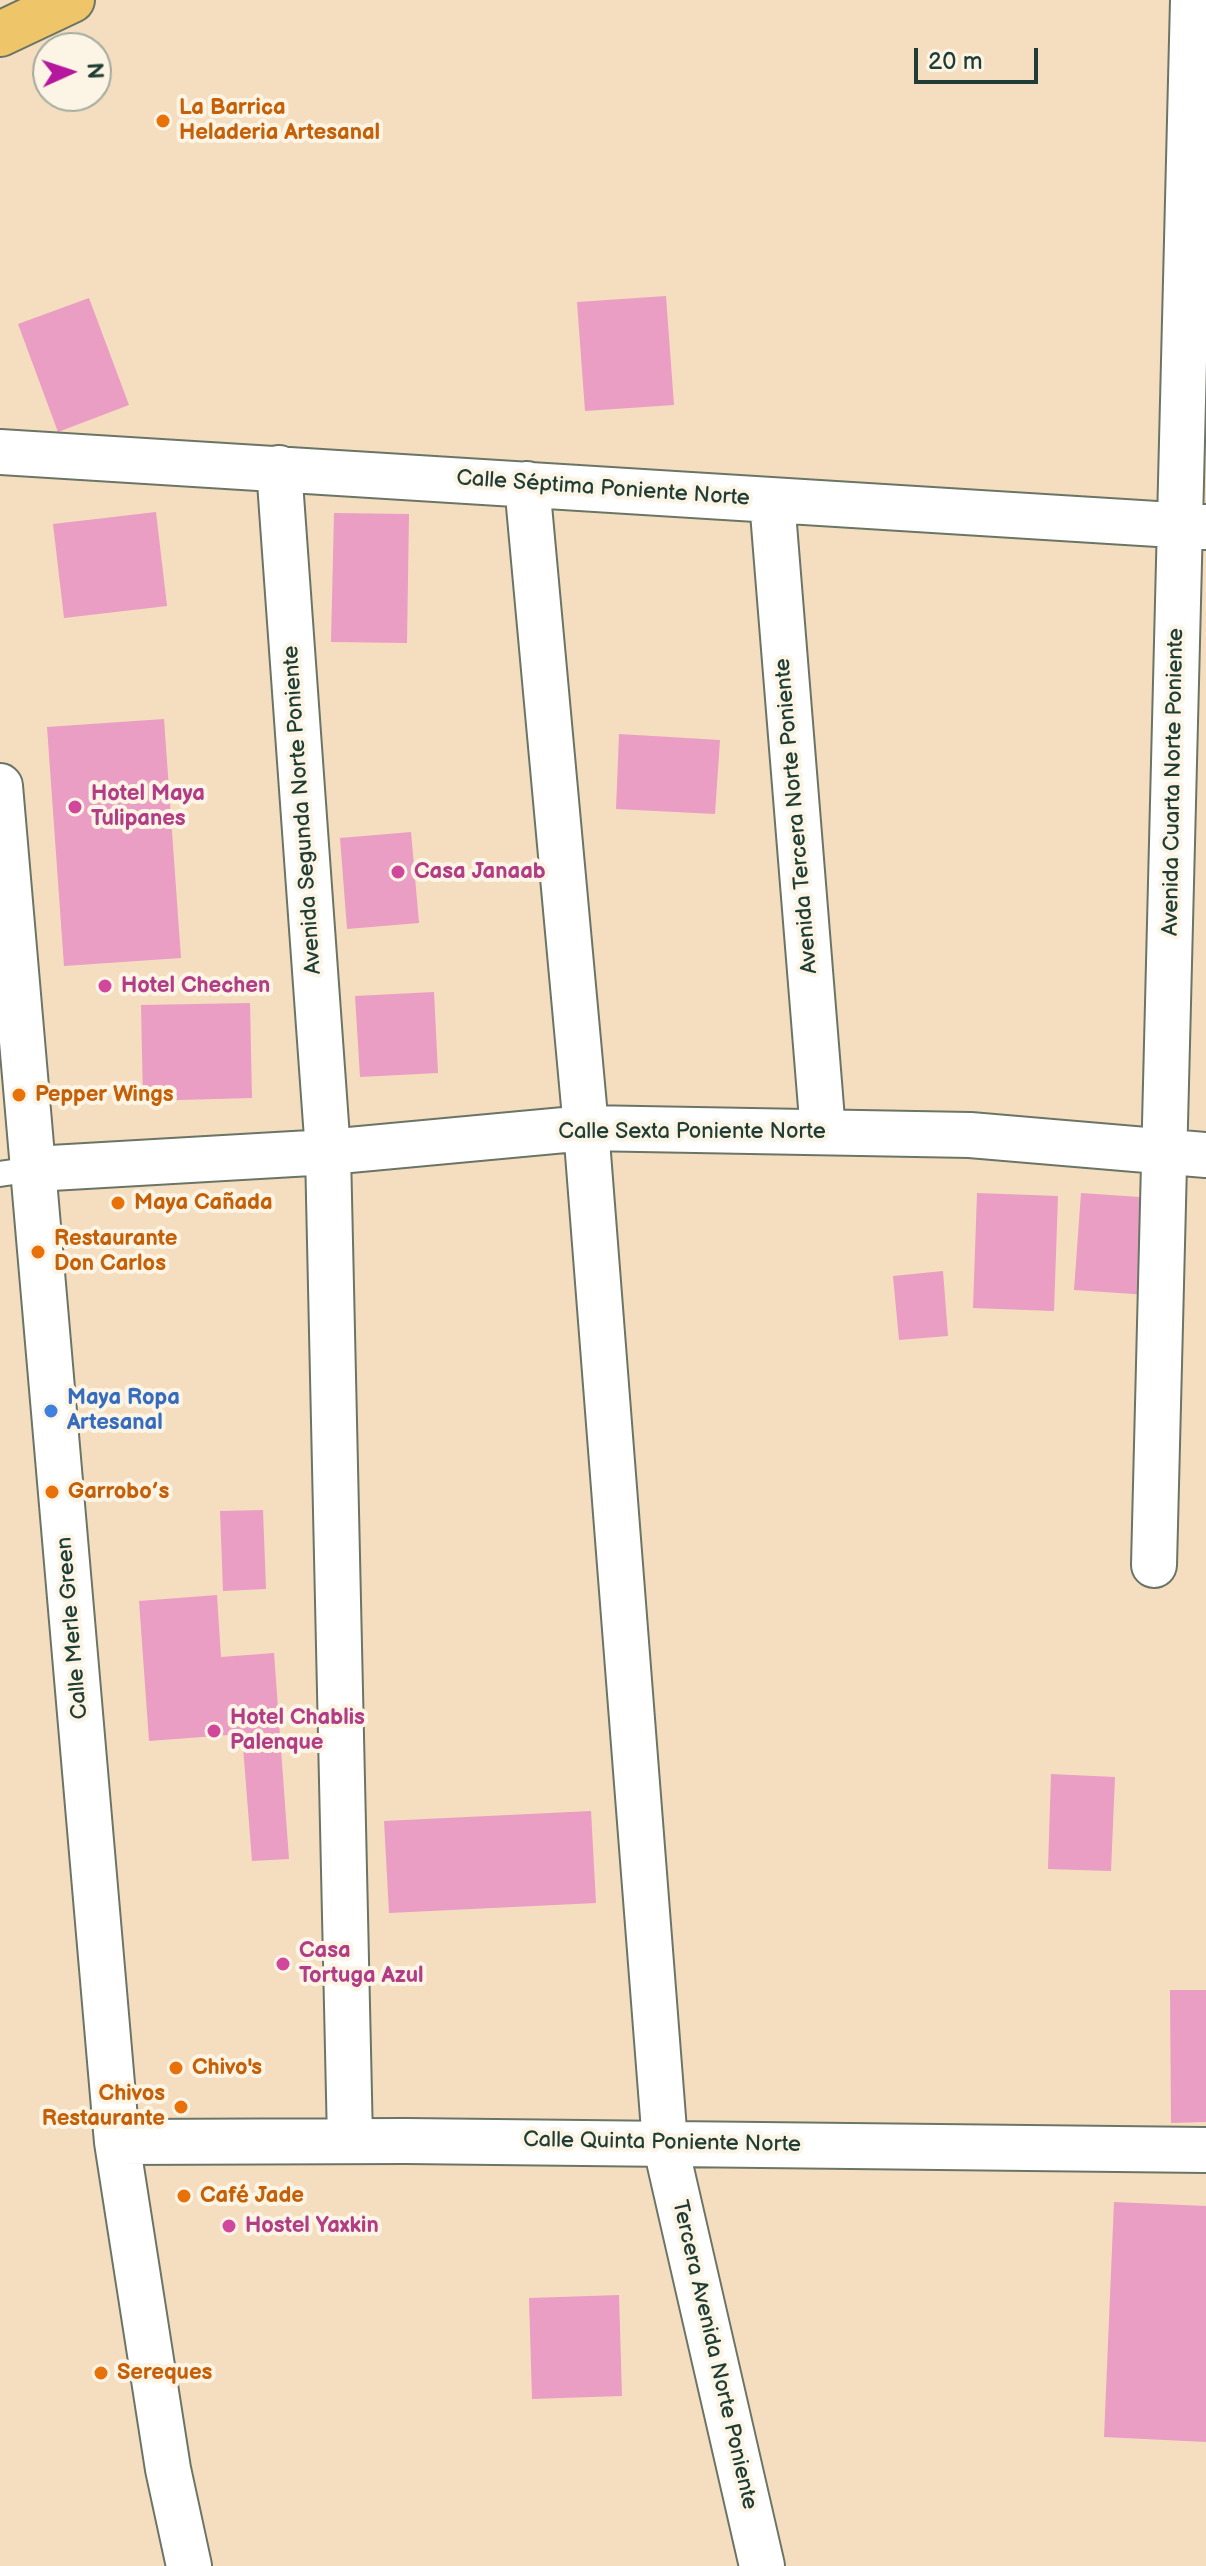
<!DOCTYPE html>
<html>
<head>
<meta charset="utf-8">
<style>
	body { margin:0 }
	#map { position:relative; width:1206px; height:2566px; overflow:hidden; background:#f5ddc0; font-family:"Balsamiq Sans",sans-serif }
	canvas { display:block }
	.north { position:absolute; left:32px; top:32px; width:80px; height:80px; box-sizing:border-box; background:#fcf5e5; border:2px solid #a4ab9e; border-radius:50%; rotate:87deg; font-size:22px; font-weight:700; line-height:32px; text-align:center; color:#1f3d34 }
	.north::after { content:''; display:block; margin:auto; width:28px; height:36px; background:#b5179e; clip-path:polygon(50% 0,100% 100%,50% 72%,0 100%) }
	.scale { position:absolute; left:914px; top:48px; width:124px; height:36px; box-sizing:border-box; border:4px solid #1f3d34; border-top:0; padding-left:10px; font-size:24px; line-height:28px; white-space:nowrap; color:#1f3d34; -webkit-text-stroke:6px #fcf5e5; paint-order:stroke }
</style>
</head>
<body>
<div id="map">
<canvas width="1206" height="2566"></canvas>
<div class="north">N</div>
<div class="scale">20 m</div>
</div>
<script>
const ctx = document.querySelector('canvas').getContext('2d');
ctx.lineJoin = 'round';
function fillPath(path, color) { ctx.fillStyle = color; ctx.fill(path, 'evenodd'); }
function strokePath(path, color, width, dash) { ctx.strokeStyle = color; ctx.lineWidth = width; ctx.lineCap = dash ? 'butt' : 'round'; ctx.setLineDash(dash || []); ctx.stroke(path); }
function drawText(font, color, halo, rows, align = 'center') {
  ctx.font = font + ' "Balsamiq Sans",sans-serif'; ctx.lineWidth = 8; ctx.setLineDash([]); ctx.textBaseline = 'middle'; ctx.strokeStyle = halo; ctx.fillStyle = color; for (const [text, x, y, turn = 0] of rows) {
    ctx.save(); ctx.translate(x, y); ctx.rotate((+turn || 0) * Math.PI / 180); ctx.textAlign = isNaN(turn) ? turn : align; if (halo) ctx.strokeText(text, 0, 0); ctx.fillText(text, 0, 0); ctx.restore();
  }
}
const building = new Path2D(`
	M666,296L674,405L585,411L577,302Z
	M89,298L129,405L58,432L18,324Z
	M156,512L167,606L64,618L53,524Z
	M334,513L409,514L407,643L331,642Z
	M164,719L181,958L64,966L47,727Z
	M619,734L720,740L715,814L616,809Z
	M411,832L419,923L347,929L340,838Z
	M434,992L438,1073L360,1077L355,996Z
	M250,1003L252,1098L143,1101L141,1005Z
	M977,1193L1058,1196L1054,1311L973,1308Z
	M1081,1193L1154,1198L1149,1295L1074,1290Z
	M943,1271L948,1336L899,1340L893,1276Z
	M263,1510L266,1589L223,1591L220,1511Z
	M217,1595L221,1657L274,1653L289,1859L252,1861L242,1734L149,1741L139,1601Z
	M1051,1774L1115,1777L1111,1871L1048,1869Z
	M591,1811L596,1903L389,1913L384,1821Z
	M1170,1990H1206V2122L1171,2123Z
	M1114,2202L1206,2206V2442L1104,2437Z
	M619,2295L622,2396L532,2399L529,2298Z`);
const lane = new Path2D(`
	M0,1174L34,1169`);
const street = new Path2D(`
	M0,452L1206,527
	M279,468L328,1152L350,2140
	M527,484L586,1128L665,2143L762,2566
	M772,500L823,1132
	M0,786L117,2142L168,2469L189,2566
	M34,1169L328,1152L586,1128L970,1135L1206,1155
	M1154,1565L1193,0
	M117,2142L406,2141L1206,2150`);
const primary = new Path2D(`
	M0,34L72,0`);
const markers = [
	[163,121,8,"#e8710a"],
	[75,807,8,"#d1479c"],
	[398,872,8,"#d1479c"],
	[105,986,8,"#d1479c"],
	[19,1095,8,"#e8710a"],
	[118,1203,8,"#e8710a"],
	[38,1252,8,"#e8710a"],
	[51,1411,8,"#3f7fe0"],
	[52,1492,8,"#e8710a"],
	[214,1731,8,"#d1479c"],
	[283,1964,8,"#d1479c"],
	[176,2068,8,"#e8710a"],
	[181,2107,8,"#e8710a"],
	[184,2196,8,"#e8710a"],
	[229,2226,8,"#d1479c"],
	[101,2373,8,"#e8710a"]
];
const foodNames = [
	["La Barrica",179,108],
	["Heladeria Artesanal",179,133],
	["Pepper Wings",35,1095],
	["Maya Cañada",134,1203],
	["Restaurante",54,1239],
	["Don Carlos",54,1264],
	["Garrobo’s",68,1492],
	["Chivo's",192,2068],
	["Chivos",165,2094,"right"],
	["Restaurante",165,2119,"right"],
	["Café Jade",200,2196],
	["Sereques",117,2373]
];
const streetNames = [
	["Calle Séptima Poniente Norte",603,489,4],
	["Avenida Cuarta Norte Poniente",1174,782,-89],
	["Avenida Segunda Norte Poniente",303,810,-94],
	["Avenida Tercera Norte Poniente",797,816,-95],
	["Calle Sexta Poniente Norte",692,1132],
	["Calle Merle Green",73,1628,-95],
	["Calle Quinta Poniente Norte",662,2143,1],
	["Tercera Avenida Norte Poniente",714,2355,77]
];
const hotelNames = [
	["Hotel Maya",91,794],
	["Tulipanes",91,819],
	["Casa Janaab",414,872],
	["Hotel Chechen",121,986],
	["Hotel Chablis",230,1718],
	["Palenque",230,1743],
	["Casa",299,1951],
	["Tortuga Azul",299,1976],
	["Hostel Yaxkin",245,2226]
];
const shopNames = [
	["Maya Ropa",67,1398],
	["Artesanal",67,1423]
];
fillPath(building, '#ea9ec3');
strokePath(lane, '#6a7565', 28);
strokePath(street, '#6a7565', 48);
strokePath(primary, '#6a7565', 48);
strokePath(lane, '#fff', 24);
strokePath(street, '#fff', 44);
strokePath(primary, '#eec569', 44);
for (const [x, y, r, color] of markers) { const dot = new Path2D(); dot.arc(x, y, r, 0, 2 * Math.PI); ctx.fillStyle = color; ctx.fill(dot); strokePath(dot, '#fcf5e5', 3); }
drawText('bold 22px', '#c56008', '#fcf5e5', foodNames, 'left');
drawText('22px', '#1f3d34', '#fcf5e5', streetNames);
drawText('bold 22px', '#b23c85', '#fcf5e5', hotelNames, 'left');
drawText('bold 22px', '#366cbe', '#fcf5e5', shopNames, 'left');
</script>
</body>
</html>
